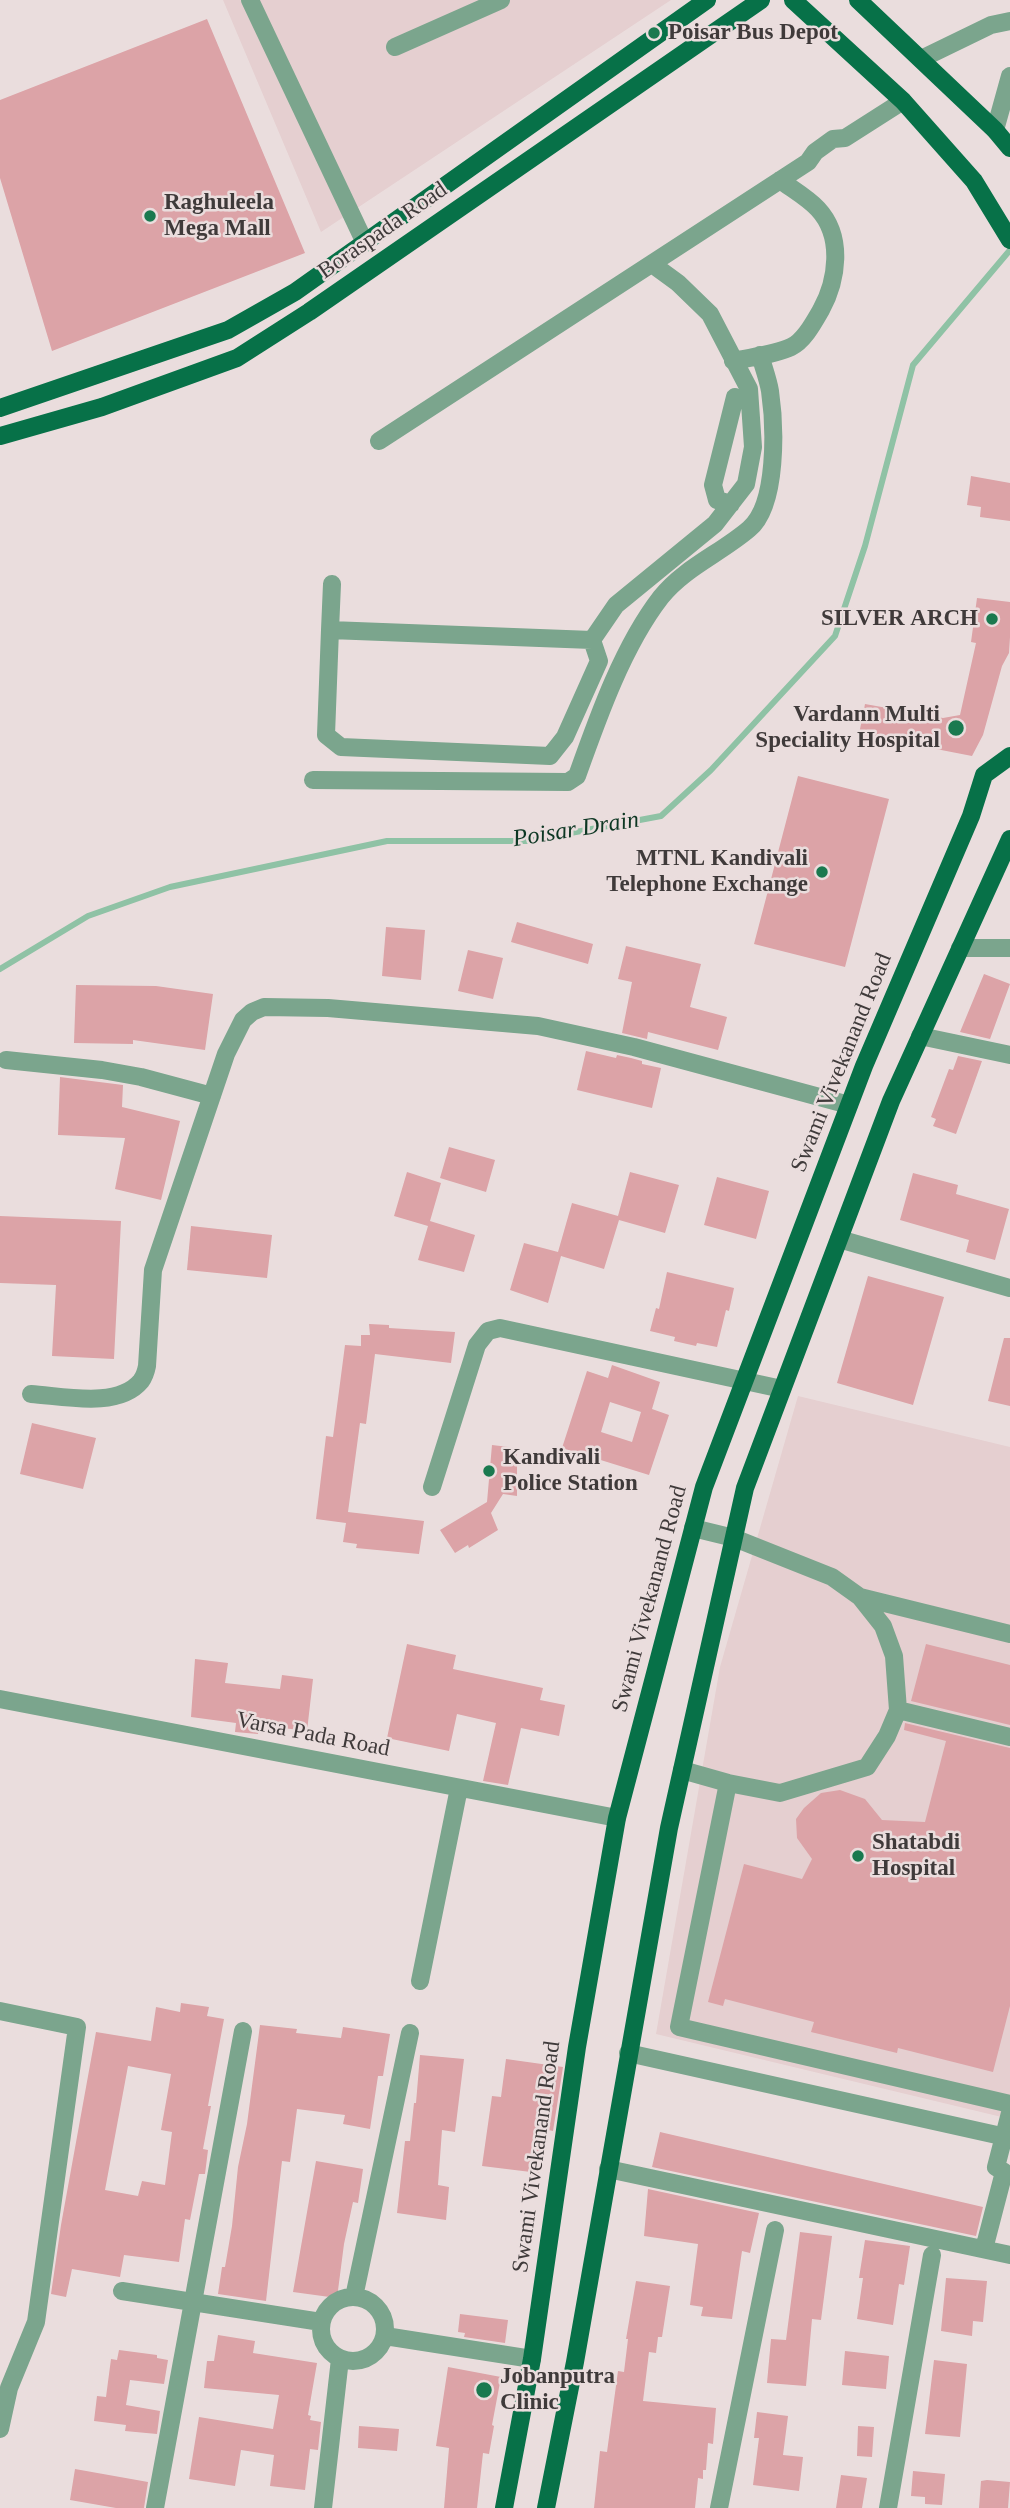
<!DOCTYPE html>
<html>
<head>
<meta charset="utf-8">
<style>
	body { margin:0 }
	canvas { display:block; background:#eadddd }
</style>
</head>
<body>
<canvas width="1010" height="2508"></canvas>
<script>
const ctx = document.querySelector('canvas').getContext('2d');
ctx.lineJoin = 'round';
function fillPath(path, color) { ctx.fillStyle = color; ctx.fill(path, 'evenodd'); }
function strokePath(path, color, width, dash) { ctx.strokeStyle = color; ctx.lineWidth = width; ctx.lineCap = dash ? 'butt' : 'round'; ctx.setLineDash(dash || []); ctx.stroke(path); }
function drawText(font, color, halo, rows, align = 'center') {
  ctx.font = font + ' "Times New Roman",serif'; ctx.lineWidth = 5; ctx.setLineDash([]); ctx.textBaseline = 'middle'; ctx.strokeStyle = halo; ctx.fillStyle = color; for (const [text, x, y, turn = 0] of rows) {
    ctx.save(); ctx.translate(x, y); ctx.rotate((+turn || 0) * Math.PI / 180); ctx.textAlign = isNaN(turn) ? turn : align; if (halo) ctx.strokeText(text, 0, 0); ctx.fillText(text, 0, 0); ctx.restore();
  }
}
const built = new Path2D(`
	M223,0H671L321,232Z
	M798,1396L1010,1447V2119L656,2034L720,1667Z`);
const stream = new Path2D(`
	M0,969L88,916L170,887L387,841H528L661,816L711,770L835,636L865,546L913,365L1010,250`);
const building = new Path2D(`
	M207,19L305,253L52,351L0,178V100Z
	M971,476L1010,483V521L980,517L981,507L967,505Z
	M977,598L1010,602V637L1009,653L1002,666L983,735L972,756L859,734L865,704L943,718L960,715L976,643L971,642Z
	M798,776L889,799L845,967L754,944Z
	M517,922L593,944L588,964L511,942Z
	M386,927L425,930L421,980L382,976Z
	M626,946L701,964L690,1007L727,1017L718,1050L648,1032L647,1039L622,1033L632,982L618,979Z
	M468,950L503,958L493,999L458,991Z
	M984,974L1010,984L990,1039L960,1032Z
	M76,985L156,986L213,994L205,1050L133,1040V1044L74,1043Z
	M586,1051L616,1058L617,1055L631,1058L642,1061V1064L661,1068L652,1108L577,1090Z
	M958,1056L982,1061L956,1134L933,1126L936,1119L931,1117L949,1069L953,1070Z
	M60,1077L123,1085L122,1107L180,1121L161,1200L115,1189L125,1138L58,1135Z
	M449,1147L495,1160L486,1192L440,1178Z
	M407,1172L441,1183L430,1221L475,1235L464,1272L418,1260L428,1226L394,1216Z
	M630,1172L679,1185L665,1233L619,1220L604,1269L561,1256L548,1303L510,1290L524,1243L558,1252L572,1203L618,1216Z
	M913,1173L958,1185L956,1194L1009,1209L995,1260L966,1252L969,1240L900,1220Z
	M717,1177L769,1191L756,1239L704,1225Z
	M0,1216L121,1221L114,1359L52,1356L56,1285L0,1283Z
	M191,1226L272,1235L267,1278L187,1270Z
	M667,1272L734,1288L729,1311L726,1310L717,1347L697,1343L696,1346L674,1341L675,1337L650,1331L656,1308L659,1309Z
	M868,1276L944,1297L913,1405L837,1383Z
	M369,1324L389,1325V1328L455,1332L451,1363L375,1354L366,1424L360,1423L348,1512L424,1521L419,1554L356,1548L357,1544L343,1542L346,1523L316,1519L326,1436L333,1437L345,1345L361,1346V1335H370Z
	M1004,1338H1010V1406L988,1401Z
	M612,1365L660,1382L652,1409L669,1415L649,1475L562,1448L587,1371L608,1378ZM610,1402L641,1412L632,1442L601,1432Z
	M32,1423L96,1438L83,1489L20,1474Z
	M492,1445L517,1448V1496L503,1494L491,1513L498,1530L469,1548L468,1545L455,1553L440,1530L487,1502Z
	M407,1644L456,1655L453,1669L543,1688L540,1700L565,1705L559,1736L521,1728L508,1785L483,1781L496,1723L457,1714L449,1751L387,1738Z
	M926,1644L1010,1665V1725L911,1701Z
	M195,1659L228,1663L225,1683L280,1689L282,1675L313,1679L307,1731L259,1725L258,1734L235,1732L236,1723L191,1717Z
	M905,1723L1010,1748V2006L993,2072L898,2048L897,2053L811,2032L814,2022L725,1999L723,2006L708,2002L744,1864L802,1879L812,1859L797,1838L796,1819L804,1808L821,1793L840,1790L865,1799L882,1820L925,1822L946,1741L904,1730Z
	M181,2003L209,2007L207,2016L224,2019L208,2106H211L203,2149L208,2150L205,2174H199L190,2220L185,2219L179,2262L124,2255L120,2277L72,2269L66,2297L51,2294L61,2225L96,2032L151,2041L156,2007L180,2012ZM128,2066L171,2074L161,2130L172,2132L165,2185L142,2181L138,2196L105,2190Z
	M260,2025L297,2029L296,2033L341,2038L343,2027L390,2034L383,2076H378L370,2129L343,2124L345,2115L297,2109L290,2162L282,2161L266,2301L218,2294L222,2267H225L232,2226L238,2167L247,2124Z
	M420,2055L464,2059L455,2132L442,2130L438,2185L449,2187L446,2220L397,2213L405,2141H410L414,2103H416Z
	M506,2059L563,2067L553,2131L544,2129L539,2173L482,2166L492,2096L501,2097Z
	M660,2132L983,2207L976,2236L652,2167Z
	M316,2161L363,2169L358,2203L353,2202L344,2244L337,2298L293,2292Z
	M648,2189L759,2213L750,2253L742,2251L732,2319L701,2316L703,2307L690,2305L698,2244L644,2236Z
	M800,2232L832,2236L821,2320L812,2319L806,2386L767,2383L771,2339L786,2340Z
	M865,2240L910,2246L904,2285L899,2284L893,2325L857,2319L863,2278H859Z
	M946,2278L987,2281L983,2322L973,2321L972,2336L941,2331Z
	M636,2281L670,2286L662,2337H658L656,2353L649,2352L643,2401L716,2408L713,2444L708,2443L706,2470H703V2479L698,2478L695,2508H594L600,2451L607,2452L618,2371L624,2372L628,2339H626Z
	M460,2314L508,2320L505,2343L464,2337L465,2333L458,2332Z
	M218,2335L255,2341L253,2353L317,2363L308,2415L311,2416L310,2420L321,2422L318,2450L310,2449L305,2490L270,2486L274,2455L241,2450L235,2486L189,2479L199,2417L273,2429L279,2395L204,2388L207,2361H214Z
	M119,2350L157,2355V2358L168,2360L164,2384L130,2380L126,2405L160,2411L157,2434L125,2431L126,2425L94,2421L97,2396L106,2397L111,2359L117,2360Z
	M845,2351L889,2356L886,2389L842,2385Z
	M934,2360L967,2364L960,2437L925,2434Z
	M448,2367L501,2377L492,2425L494,2426L489,2454L483,2453L477,2508H444L449,2448L436,2446Z
	M757,2412L788,2416L783,2455L803,2457L799,2491L753,2485L759,2438H754Z
	M359,2426L399,2429L397,2451L358,2448Z
	M858,2426L874,2427L872,2457L857,2456Z
	M75,2469L148,2482L144,2508H116L70,2500Z
	M913,2471L945,2474L942,2505L925,2504V2497L911,2496Z
	M841,2475L867,2478L862,2508H836Z
	M987,2480L1010,2482L1008,2508H979L981,2481Z`);
const minor = new Path2D(`
	M250,0L365,243
	M395,47L501,0
	M921,59L991,25L1010,21
	M995,130L1010,76
	M733,361C751,357 774,355 791,347C804,341 814,322 821,310C837,281 844,237 818,209C808,198 792,189 780,180
	M379,441L808,162L815,152L833,139L845,138L903,101
	M731,504L717,500L713,485L735,397
	M330,630L332,584
	M592,640L330,630L326,735L341,747L550,756L565,737L599,661L592,640L616,605L715,524L746,484L753,447L749,389L710,314L678,283L652,264
	M313,780L568,782L577,776C598,717 623,646 661,597C684,568 721,553 749,529C778,505 775,425 770,391C768,379 763,366 760,355
	M960,948H1010
	M920,1036L1010,1055
	M6,1060L102,1070L141,1077L212,1096
	M839,1239L1010,1288
	M31,1394C63,1396 118,1409 141,1381C144,1377 146,1371 147,1366L153,1270L226,1054L243,1020L252,1012L264,1007L328,1008L538,1026L634,1047L849,1105
	M432,1487L477,1345L488,1331L500,1328L782,1389
	M860,1597L1010,1634
	M0,1699L617,1818
	M898,1710L1010,1737
	M682,1770L728,1783L780,1793L867,1767L887,1736L898,1710L894,1656L883,1626L860,1597L832,1577L734,1538L693,1528
	M728,1783L679,2027L1010,2104
	M420,1981L459,1788
	M0,2011L77,2027L36,2322L9,2388L0,2429
	M628,2053L1010,2138
	M608,2169L1010,2255
	M984,2249L1004,2172L996,2167L1010,2113
	M122,2291L321,2322
	M321 2329a32 32 0 1 1 64 0a32 32 0 1 1-64 0Z
	M354,2297L410,2033
	M385,2336L532,2359
	M155,2508L243,2031
	M323,2508L340,2359
	M719,2508L775,2230
	M888,2508L932,2255`);
const major = new Path2D(`
	M793,0L903,101L974,181L1010,240
	M858,0L995,130L1010,148
	M0,408L228,330L295,292L707,0
	M0,436L102,407L237,358L309,312L761,0
	M504,2508L532,2359L577,2047L617,1818L704,1487L864,1066L971,816L984,775L1010,756
	M546,2508L575,2362L669,1828L745,1488L891,1101L1010,839`);
const markers = [
	[654,33,7,"#1a794f"],
	[150,216,7,"#1a794f"],
	[992,619,7,"#1a794f"],
	[956,728,9,"#1a794f"],
	[822,872,7,"#1a794f"],
	[489,1471,7,"#1a794f"],
	[858,1856,7,"#1a794f"],
	[484,2390,9,"#1a794f"]
];
const poiNames = [
	["Poisar Bus Depot",668,33],
	["Raghuleela",164,203],
	["Mega Mall",164,229],
	["SILVER ARCH",978,619,"right"],
	["Vardann Multi",940,715,"right"],
	["Speciality Hospital",940,741,"right"],
	["MTNL Kandivali",808,859,"right"],
	["Telephone Exchange",808,885,"right"],
	["Kandivali",503,1458],
	["Police Station",503,1484],
	["Shatabdi",872,1843],
	["Hospital",872,1869],
	["Jobanputra",500,2377],
	["Clinic",500,2403]
];
const streetNames = [
	["Boraspada Road",383,231,-35],
	["Swami Vivekanand Road",842,1063,-68],
	["Swami Vivekanand Road",650,1599,-75],
	["Varsa Pada Road",313,1735,11],
	["Swami Vivekanand Road",537,2157,-82]
];
const waterNames = [
	["Poisar Drain",576,830,-9]
];
fillPath(built, '#e5cfd0');
strokePath(stream, '#8fc2a5', 6);
fillPath(building, '#dca3a7');
strokePath(minor, '#7ba58d', 18);
strokePath(major, '#077148', 18);
for (const [x, y, r, color] of markers) { const dot = new Path2D(); dot.arc(x, y, r, 0, 2 * Math.PI); ctx.fillStyle = color; ctx.fill(dot); strokePath(dot, '#eadddd', 2.5); }
drawText('bold 23px', '#3f3a3a', '#eadddd', poiNames, 'left');
drawText('23px', '#3f3a3a', '#eadddd', streetNames);
drawText('italic 24px', '#0d3723', '#eadddd', waterNames);
</script>
</body>
</html>
